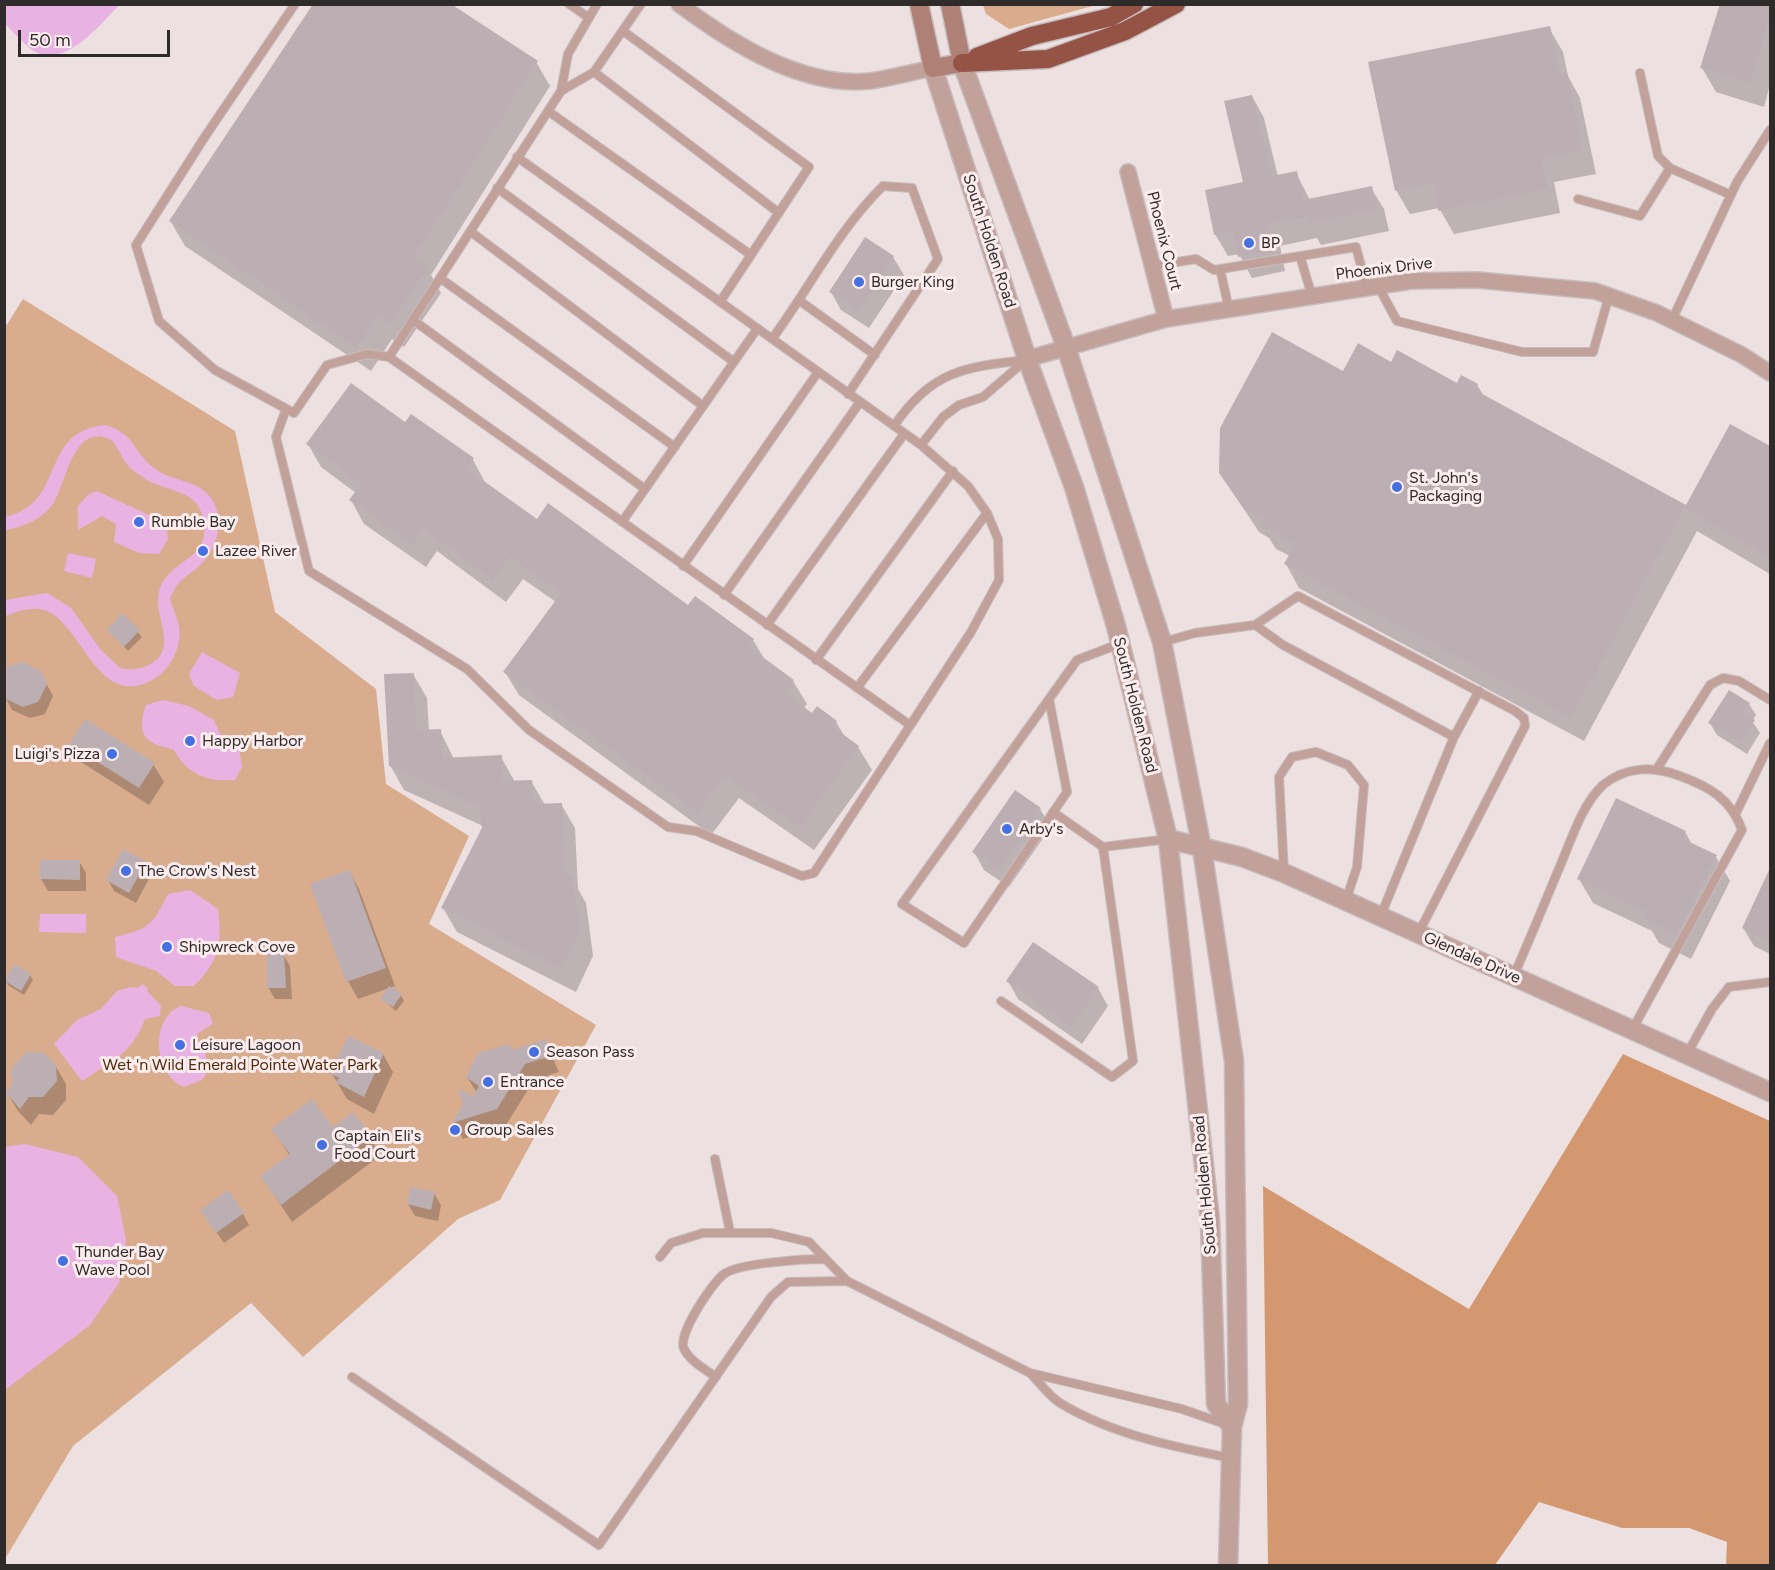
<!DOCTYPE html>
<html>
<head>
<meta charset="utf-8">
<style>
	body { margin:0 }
	#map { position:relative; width:1775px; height:1570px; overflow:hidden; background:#ede0e1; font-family:Figtree,sans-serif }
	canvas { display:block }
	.frame { position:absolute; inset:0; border:6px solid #302b2b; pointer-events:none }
	.scale { position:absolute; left:18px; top:30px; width:152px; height:27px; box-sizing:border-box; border:3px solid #302b2b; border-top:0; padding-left:8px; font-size:18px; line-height:21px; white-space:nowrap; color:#302b2b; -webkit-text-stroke:4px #fbedee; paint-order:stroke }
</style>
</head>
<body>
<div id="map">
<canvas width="1775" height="1570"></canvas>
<div class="frame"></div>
<div class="scale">50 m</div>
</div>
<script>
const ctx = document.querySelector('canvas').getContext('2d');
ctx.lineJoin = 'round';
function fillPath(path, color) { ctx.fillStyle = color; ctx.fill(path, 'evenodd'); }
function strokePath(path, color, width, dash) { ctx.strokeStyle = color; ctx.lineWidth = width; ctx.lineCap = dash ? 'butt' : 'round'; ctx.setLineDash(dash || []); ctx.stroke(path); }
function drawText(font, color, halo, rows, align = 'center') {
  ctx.font = font + ' Figtree,sans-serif'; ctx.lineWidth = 6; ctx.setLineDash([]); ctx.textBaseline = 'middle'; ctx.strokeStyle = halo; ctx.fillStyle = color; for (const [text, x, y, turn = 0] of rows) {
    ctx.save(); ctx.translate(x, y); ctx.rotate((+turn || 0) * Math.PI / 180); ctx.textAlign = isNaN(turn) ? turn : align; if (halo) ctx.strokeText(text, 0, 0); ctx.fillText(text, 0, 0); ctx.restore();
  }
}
const green = new Path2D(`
	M983,5V4L1096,5L1009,29L986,14Z
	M23,299L235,431L275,612L376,689L386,784L469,836L429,924L596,1025L500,1200L458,1219L303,1357L251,1303L73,1446L5,1559L4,329Z`);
const forest = new Path2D(`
	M1623,1054L1770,1121V1565H1726L1727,1542L1689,1528H1622L1539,1502L1495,1565H1268L1263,1186L1469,1309Z`);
const water = new Path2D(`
	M4,5L5,4L119,5C101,24 70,63 40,54C28,50 14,32 5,24Z
	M104,425C137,433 131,453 158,471C171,479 187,480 200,488C226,504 222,540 204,561C189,578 182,573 170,598C172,609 178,617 179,628C182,647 170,670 154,679C100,711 83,629 49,612C34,605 20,611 5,616V600L47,593L71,608L101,650L120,668C129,670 138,670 147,666C183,649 150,615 160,588C169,566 190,562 200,546C209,532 204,510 193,500C182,490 160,488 147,480C140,475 131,470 126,463C120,455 116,441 107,438C73,426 66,483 54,502C43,519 24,527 5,530V517C68,503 37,433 104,425Z
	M97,491L166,523L168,539L159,554L139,553L114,542L116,524L102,516L78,530V506L89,494Z
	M68,553L96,559L92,578L64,571Z
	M202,652L240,673L233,697L217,700L194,686L189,674Z
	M163,700L189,706L214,720L220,734L239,747L242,767L235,780C207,782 188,775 174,750C167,747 161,747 155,744C138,737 141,720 146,705Z
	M190,890L218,909C222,944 220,960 194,986H175L156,971L116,957L115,937C150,928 151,927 168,894Z
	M40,914H86V933L39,932Z
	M142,984L148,988L147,991L161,1006L160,1016L145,1019C132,1054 112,1061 82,1081L54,1044L77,1020L101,1009L117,991L131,987L138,988Z
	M181,1006L209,1013L213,1024L198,1033L197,1041L204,1048L209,1069L202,1080L184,1087C158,1077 151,1034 169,1014C171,1011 177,1008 181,1006Z
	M25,1144L78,1157L117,1196L126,1240L119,1283L90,1325L5,1390V1147Z`);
const shadow = new Path2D(`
	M1721,4H1770V84L1764,107L1716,92L1702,68Z
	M1549,28L1563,52L1568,76L1580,98L1596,174L1554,182L1560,213L1454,234L1439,208L1410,214L1396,190Z
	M536,62L550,86L431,275L441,293L404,347L392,339L371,371L185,246L171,222Z
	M1252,96L1264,118L1278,177L1296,173L1310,200L1371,188L1384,209L1389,231L1321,245L1317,238L1280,246L1285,271L1252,278L1239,254L1228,256L1215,234L1245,183Z
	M865,239L893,257L904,275L869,328L841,310L831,292Z
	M1392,364L1458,385H1477L1484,396L1686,507L1731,426L1770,449V574L1697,531L1584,741L1299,588L1286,564L1290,556L1276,549L1269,538L1259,532L1220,473L1344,373Z
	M405,425L473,460L486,484L537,521L689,607L753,640L765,660L793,681L807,704L804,708L813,715L836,722L845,737L858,747L872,770L814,850L739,798L711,835L519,695L505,672L556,602L523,579L506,602L437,551L426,567L364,524L351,500L356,493L321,467L308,444Z
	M122,615L142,637L128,651L108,630Z
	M40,672L53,696L45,714L30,718L12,710L5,697Z
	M413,674L427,698L429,731H440L454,759L501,757L515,782L531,781L545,805L561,804L575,828L578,889L586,903L593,956L576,992L457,932L443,908L483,826L404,790L390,765Z
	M1749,704L1756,715L1752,721L1760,733L1747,754L1717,735L1710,723Z
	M71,744L153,764L164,782L149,805L81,762Z
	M1040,809L1051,827L1009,887L984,870L974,852Z
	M1685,832L1693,846L1716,857L1730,881L1691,959L1659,943L1652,931L1593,903L1579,879Z
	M79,861L86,873V891H48L41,879Z
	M145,863L151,875L136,903L114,891L108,880Z
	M349,871L359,889L395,986L358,999L348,981Z
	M1770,872V954L1754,946L1743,928Z
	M283,954L290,966L292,999H275L268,987Z
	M30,975L33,980L24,995L9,986L6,981Z
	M1008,981L1098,988L1108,1006L1082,1044L1018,999Z
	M401,995L404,1001L396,1011L382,999Z
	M545,1041L559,1072L534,1080L506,1125L463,1139L454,1123L464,1105L477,1093L467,1077L512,1051Z
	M383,1054L393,1072L374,1114L347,1099L332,1074Z
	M55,1065L66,1084V1100L53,1115L39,1114L31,1125L18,1111L7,1093L13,1086Z
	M353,1114L381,1155L292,1222L262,1177L290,1156L273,1130L333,1129Z
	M434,1193L441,1205L438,1221L415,1216L408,1204Z
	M243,1214L249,1225L224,1243L209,1222Z`);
const building = new Path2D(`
	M313,4H451L538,61L414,257L429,267L390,324L378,316L356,348L169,221Z
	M1720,4H1770V17L1750,83L1700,68Z
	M1550,26L1560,74L1567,72L1583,150L1541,159L1548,189L1438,211L1433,183L1395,191L1368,62Z
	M1252,95L1272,176L1297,171L1303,200L1372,186L1377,210L1307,224L1306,217L1268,224L1274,250L1238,257L1232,231L1214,235L1205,190L1243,182L1224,101Z
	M865,237L894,256L859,311L829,292Z
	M1272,332L1343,371L1358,343L1391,362L1397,350L1457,383L1461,375L1478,384L1475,390L1686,505L1730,424L1770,446V559L1684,508L1571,718L1284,564L1295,544L1260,525L1264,519L1244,509L1219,473L1220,428Z
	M351,383L405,422L411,414L474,458L467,469L537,519L548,503L688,605L695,596L754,639L749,647L794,680L785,693L812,713L817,706L837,721L833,727L859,746L800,828L725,776L698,813L503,672L561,593L510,557L492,580L423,529L412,545L349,500L361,484L306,444Z
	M122,613L140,630L124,647L107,630Z
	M23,662L41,671L47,684L38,702L23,707L4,698V674L9,666Z
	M414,673L417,730L441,729L442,758L502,755L503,781L532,780L534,804L562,803L565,872L573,877L580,931L562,969L441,908L482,828L479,807L389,766L384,674Z
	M1729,690L1750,703L1743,713L1755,720L1740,743L1708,723Z
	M85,719L155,763L139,788L69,744Z
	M1015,790L1041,808L999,870L972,852Z
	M1616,798L1686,831L1683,839L1717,855L1677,936L1644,919L1647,912L1577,879Z
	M123,849L146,862L129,893L106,880Z
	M40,860H80V880L40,879Z
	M1770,868V942L1742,928Z
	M350,870L386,968L346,982L310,884Z
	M1033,942L1099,987L1071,1027L1006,981Z
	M267,953H284L286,988H267Z
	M14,964L31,974L21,991L5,981Z
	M389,986L402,994L393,1007L380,999Z
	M348,1036L384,1053L364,1097L335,1082L340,1078L330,1074Z
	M546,1039L551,1056L525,1064L497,1109L452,1123L463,1104L458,1089L473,1096L479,1086L466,1077L478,1053L510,1044L512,1050Z
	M26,1052L44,1053L56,1065L57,1081L43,1097H29L20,1109L6,1093L12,1085L11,1069Z
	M312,1099L333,1127L353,1112L372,1136L281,1205L260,1176L290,1154L271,1129Z
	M411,1187L435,1192L431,1210L407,1204Z
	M228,1190L244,1213L216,1233L200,1210Z`);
const service = new Path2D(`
	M295,4L206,135L136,245L159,321L215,370L294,413L327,365L367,354L389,357L910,725
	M569,4L589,18
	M623,31L809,167L720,302
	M594,72L779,213
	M1640,73L1658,156L1670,168
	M561,91L594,72L641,4
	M548,111L751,255
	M497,188L734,362
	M1578,199L1640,216L1670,168L1731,195
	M471,232L703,406
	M1300,256L1312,296
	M1152,266L1196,259L1214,270L1356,247L1367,288
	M1220,269L1229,309
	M440,278L675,447
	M1378,286L1397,321L1522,352H1593L1609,296
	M800,301L875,355
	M413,320L645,489
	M1672,320L1737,182L1770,130
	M772,339C809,289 838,230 883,186L912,188L938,259L848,394
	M389,357L561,91L568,54L597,4
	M286,409L276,437L309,571L467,669L529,730L668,827L696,831L802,876L814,873L971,632L999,580L998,539L987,513L968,486L921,445L517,157
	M894,426C931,371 964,367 1026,360
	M921,445L943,417L959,405L983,397L1026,360
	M622,522L757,329
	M683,566L818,372
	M724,595L860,402
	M767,625L904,434
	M1255,625L1283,645L1454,737
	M1163,642L1195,633L1255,625L1298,596L1515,711L1524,718L1525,726L1418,934
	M816,660L953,471
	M857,688L987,513
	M1049,699L1067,792L964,943L902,904L1077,660L1119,644
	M1657,769L1710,685L1723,678L1739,681L1770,700
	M1053,812L1103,847
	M1736,813L1770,743
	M1284,872L1279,777L1292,757L1316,752L1348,765L1364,785L1357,867L1346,900
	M1381,915L1454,737L1479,691
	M1514,975C1530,939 1545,902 1560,866C1571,841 1582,804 1603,785C1626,766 1654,766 1680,776C1710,787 1731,799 1742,830L1632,1030
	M1001,1001L1112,1077L1133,1061L1103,847L1168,839
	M1687,1054L1712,1009L1729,987L1770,982
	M715,1159L730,1232
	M660,1257L671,1243L703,1233H771L809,1242L847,1281L1030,1373L1182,1409L1225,1424
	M1031,1374C1040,1383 1049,1396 1060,1403C1111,1434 1174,1447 1231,1458
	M352,1377L599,1545L771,1297L788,1282L847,1281
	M716,1377C706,1370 690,1361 684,1349C677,1335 712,1283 724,1274C739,1263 804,1259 825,1259`);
const minor = new Path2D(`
	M679,4C731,43 802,88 870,81C891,78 912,72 933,68
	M1128,172L1166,319
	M1027,359L1166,319L1411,281L1477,280L1595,291L1657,313L1742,355L1770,373`);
const tertiary = new Path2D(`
	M962,63L1066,347L1162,642L1202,849L1234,1061L1238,1404L1232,1427L1228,1566
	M933,68L1027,359L1074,487L1116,626L1168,839L1210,1220L1216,1404L1232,1427
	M1168,839L1242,857L1284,873L1770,1092`);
const secondary = new Path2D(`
	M919,4L933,68L962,63L950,4`);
const motorway = new Path2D(`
	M977,57L1032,36L1111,17L1134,4
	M962,63L1048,59L1125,31L1176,4`);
const markers = [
	[1249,243,6,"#4470e2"],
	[859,282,6,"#4470e2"],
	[1397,487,6,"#4470e2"],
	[139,522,6,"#4470e2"],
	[203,551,6,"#4470e2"],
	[190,741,6,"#4470e2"],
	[112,754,6,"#4470e2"],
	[1007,829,6,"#4470e2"],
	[126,871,6,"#4470e2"],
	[167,947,6,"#4470e2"],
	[180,1045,6,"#4470e2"],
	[534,1052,6,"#4470e2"],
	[488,1082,6,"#4470e2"],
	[455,1130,6,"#4470e2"],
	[322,1145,6,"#4470e2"],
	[63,1261,6,"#4470e2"]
];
const streetNames = [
	["South Holden Road",989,241,72],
	["Phoenix Court",1164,241,76],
	["Phoenix Drive",1384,269,-7],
	["South Holden Road",1135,705,76],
	["Glendale Drive",1472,958,24],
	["South Holden Road",1205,1185,-95]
];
const poiNames = [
	["BP",1261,243],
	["Burger King",871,282],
	["St. John's",1409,478],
	["Packaging",1409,496],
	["Rumble Bay",151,522],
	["Lazee River",215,551],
	["Happy Harbor",202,741],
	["Luigi's Pizza",100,754,"right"],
	["Arby's",1019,829],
	["The Crow's Nest",138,871],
	["Shipwreck Cove",179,947],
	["Leisure Lagoon",192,1045],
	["Season Pass",546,1052],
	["Entrance",500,1082],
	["Group Sales",467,1130],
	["Captain Eli's",334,1136],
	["Food Court",334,1154],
	["Thunder Bay",75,1252],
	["Wave Pool",75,1270]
];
const parkNames = [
	["Wet 'n Wild Emerald Pointe Water Park",240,1065]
];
fillPath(green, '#d9ac8e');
fillPath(forest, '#d39870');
fillPath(water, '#e8b2e3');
fillPath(shadow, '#0003');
fillPath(building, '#bbafb4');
strokePath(service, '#c7bcbd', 10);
strokePath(minor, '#c7bcbd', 18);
strokePath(tertiary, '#c7bcbd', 21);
strokePath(secondary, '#c7bcbd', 21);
strokePath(motorway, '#c7bcbd', 21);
strokePath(service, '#c1a199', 8);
strokePath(minor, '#c1a199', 15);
strokePath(tertiary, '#c1a199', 18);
strokePath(secondary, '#af8075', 18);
strokePath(motorway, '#945345', 18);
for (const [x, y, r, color] of markers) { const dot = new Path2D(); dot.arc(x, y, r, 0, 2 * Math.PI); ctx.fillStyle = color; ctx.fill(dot); strokePath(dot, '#fbedee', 2); }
drawText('16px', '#302b2b', '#fbedee', streetNames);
drawText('16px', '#302b2b', '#fbedee', poiNames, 'left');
drawText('16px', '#502a0a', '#fbedee', parkNames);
</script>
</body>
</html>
